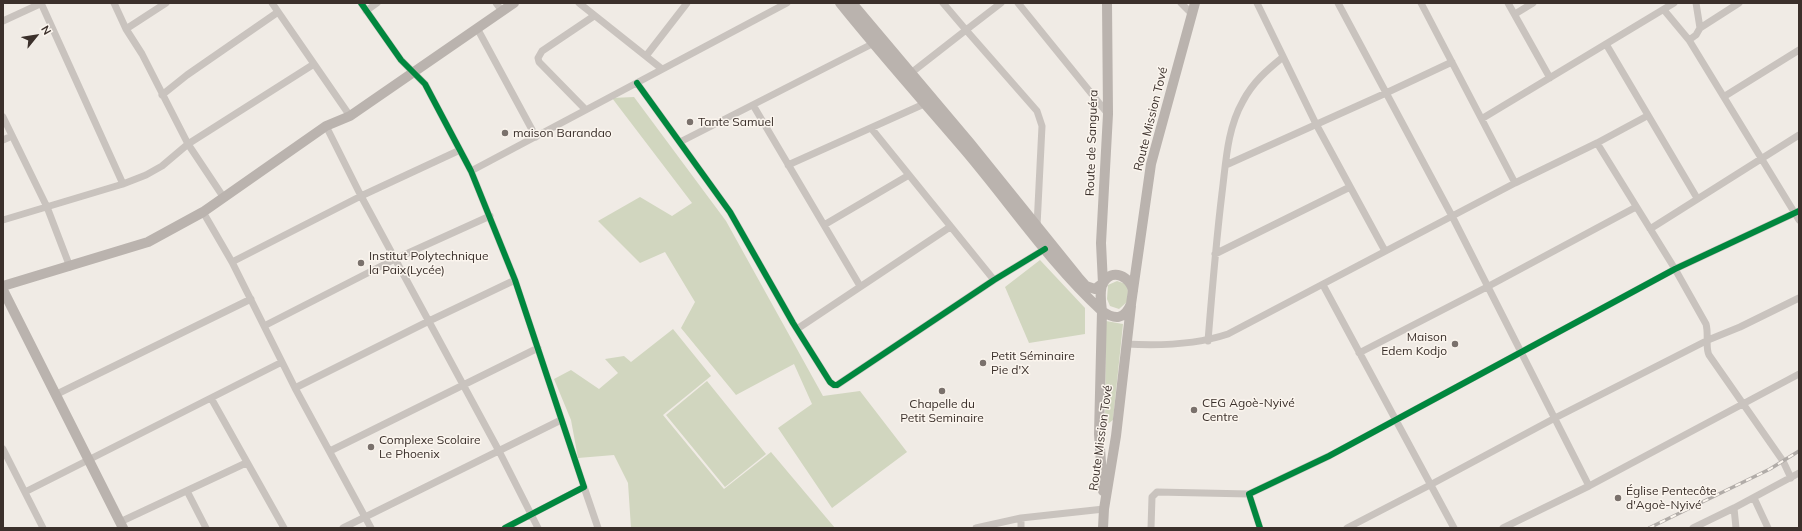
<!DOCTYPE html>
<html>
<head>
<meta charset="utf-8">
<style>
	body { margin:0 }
	#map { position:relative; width:1802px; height:531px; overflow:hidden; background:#f0ebe5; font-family:Mulish,sans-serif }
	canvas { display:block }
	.frame { position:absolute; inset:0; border:4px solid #3b302b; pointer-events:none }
	.north { position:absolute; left:16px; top:16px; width:40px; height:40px; -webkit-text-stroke:3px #fbf5ee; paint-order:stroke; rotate:60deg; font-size:11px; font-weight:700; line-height:16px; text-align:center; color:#3b302b }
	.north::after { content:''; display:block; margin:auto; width:14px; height:18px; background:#3b302b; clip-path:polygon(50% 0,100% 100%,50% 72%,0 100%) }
</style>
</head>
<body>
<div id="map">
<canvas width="1802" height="531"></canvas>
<div class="frame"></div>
<div class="north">N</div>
</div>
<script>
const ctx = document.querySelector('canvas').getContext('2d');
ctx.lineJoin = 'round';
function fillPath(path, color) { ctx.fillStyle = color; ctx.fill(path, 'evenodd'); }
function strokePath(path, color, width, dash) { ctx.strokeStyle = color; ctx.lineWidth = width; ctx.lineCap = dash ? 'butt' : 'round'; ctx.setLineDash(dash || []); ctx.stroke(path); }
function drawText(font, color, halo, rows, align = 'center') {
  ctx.font = font + ' Mulish,sans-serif'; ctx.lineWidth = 3; ctx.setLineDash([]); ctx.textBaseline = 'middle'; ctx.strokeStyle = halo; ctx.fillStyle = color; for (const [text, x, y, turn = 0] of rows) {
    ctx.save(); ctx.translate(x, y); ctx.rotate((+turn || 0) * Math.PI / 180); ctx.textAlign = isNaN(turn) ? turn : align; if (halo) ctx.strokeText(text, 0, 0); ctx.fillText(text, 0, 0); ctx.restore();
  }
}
const green = new Path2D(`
	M634,97L726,221L823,396L860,391L907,452L832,508L778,428L812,404L794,364L736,395L681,328L695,302L665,252L640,263L598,221L640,197L672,216L692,203L612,98Z
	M1040,260L1085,308V334L1029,343L1005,287Z
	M1117,281L1126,284L1128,291L1127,302L1119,309L1110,306L1107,299L1108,285Z
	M1106,321L1123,324L1113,420L1109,423L1105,420Z
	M673,329L711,376L663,415L724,489L771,452L835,528H631L628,483L614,455L578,458L571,420L554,379L571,370L599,389L618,373L605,359L624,356L631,362Z
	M707,381L766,454L725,487L666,415Z`);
const street = new Path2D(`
	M41,3L123,184
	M114,3L126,29L142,54L188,144L224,198
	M272,3L350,116
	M361,3L401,60L425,84L471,171L515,280L584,487L505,528
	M496,3L502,11
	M579,3L662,69
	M1001,3L966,30L1037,111L1042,126L1037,226
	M1018,3L1108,114
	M1181,3L1192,14
	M1257,3L1316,124L1385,251
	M1338,3L1452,216L1589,486
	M1421,3L1515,183
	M1508,3L1550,78
	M1664,10L1689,40L1799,220
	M366,11L377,3
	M1515,14L1533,3
	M3,21L42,3
	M477,28L536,137
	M1700,28L1739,3
	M126,29L166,3
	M1689,40L1696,35L1700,28L1696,3
	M1606,44L1697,198
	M646,56L687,3
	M911,73L966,30L943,3
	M637,83L730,212L793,323L830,382L834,385H837L994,280L1045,249
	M162,95L187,75L278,12
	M1725,96L1799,50
	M753,105L860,286
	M585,109L539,62L538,58L542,51L594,16
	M3,117L47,207L70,267
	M1483,118L1674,3
	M326,126L361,196L499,451L538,528
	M871,128L994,280
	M3,140L12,136
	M680,142L872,44
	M1597,143L1675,269L1706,324C1709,335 1705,347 1709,355L1783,461L1791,478
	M788,165L924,104
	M1226,165L1386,93L1452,62
	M471,171L787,3
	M203,212L232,262L295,388L371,528
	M3,220L123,184L146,175L162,166L188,144L314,64
	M824,225L909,175
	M1650,229L1799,135
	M1215,254L1350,187
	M232,262L361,196L460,150
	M1323,285L1454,528
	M264,326L395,259L490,216
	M797,329L950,227
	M1208,341C1212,291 1216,242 1222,193C1226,162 1227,129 1243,101C1253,82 1267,70 1283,57
	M1126,344C1161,346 1195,345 1228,334L1515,183L1597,143L1647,116
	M1359,353L1487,287L1636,207
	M295,388L429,321L515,280
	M57,394L251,299
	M211,398L284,528
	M3,449L43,528
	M330,451L538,348
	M584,487L598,528
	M187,491L206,528
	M25,492L282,362
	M1754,498L1768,528
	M1734,508L1736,528
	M120,522L246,463
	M343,528L561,420
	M976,528L1021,518L1104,509
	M1021,528V518
	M1151,528L1152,497L1157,492L1249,494
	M1260,528L1249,494L1329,456L1675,269L1799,211
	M1347,528L1430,485L1555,418L1708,340L1740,327L1799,298
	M1503,528L1589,486L1799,374
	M1693,528L1734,508L1799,473`);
const secondary = new Path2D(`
	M840,3C880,53 923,101 964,149C1010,203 1050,263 1102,311
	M852,3L970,143L1078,277L1086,286L1095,289L1103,283
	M1103,284L1101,243L1108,114L1107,3
	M3,286L148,242L203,212L326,126L350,116L514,3
	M3,290L123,528
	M1133,291C1131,277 1112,267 1103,283C1099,290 1101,302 1102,311C1115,320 1124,320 1131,304L1151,164L1195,3
	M1102,311L1099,434L1103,491
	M1103,528L1104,509L1116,436L1131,306`);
const rail = new Path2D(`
	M1649,528L1770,469L1799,451`);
const cycleway = new Path2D(`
	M361,3L401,60L425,84L471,171L515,280L584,487L505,528
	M637,83L730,212L793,323L830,382L834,385H837L994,280L1045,249
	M1260,528L1249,494L1329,456L1675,269L1799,211`);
const markers = [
	[690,122,4,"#7a716c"],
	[505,133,4,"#7a716c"],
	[361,263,4,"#7a716c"],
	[1455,344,4,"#7a716c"],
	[983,363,4,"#7a716c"],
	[942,391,4,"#7a716c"],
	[1194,410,4,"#7a716c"],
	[371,447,4,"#7a716c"],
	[1618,498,4,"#7a716c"]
];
const streetNames = [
	["Route Mission Tové",1151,119,-76],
	["Route de Sanguéra",1092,143,-88],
	["Route Mission Tové",1101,438,-82]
];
const poiNames = [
	["Tante Samuel",698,122],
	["maison Barandao",513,133],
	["Institut Polytechnique",369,256],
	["la Paix(Lycée)",369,270],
	["Maison",1447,337,"right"],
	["Edem Kodjo",1447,351,"right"],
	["Petit Séminaire",991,356],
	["Pie d'X",991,370],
	["CEG Agoè-Nyivé",1202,403],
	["Centre",1202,417],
	["Chapelle du",942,404,"center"],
	["Petit Seminaire",942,418,"center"],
	["Complexe Scolaire",379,440],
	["Le Phoenix",379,454],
	["Église Pentecôte",1626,491],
	["d'Agoè-Nyivé",1626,505]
];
fillPath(green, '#d1d6bf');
strokePath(street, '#c9c3be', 7);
strokePath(secondary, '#bab3ae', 10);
strokePath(rail, '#b1aca8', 3.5);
strokePath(rail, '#fbf5ee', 2, [6]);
strokePath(cycleway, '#00873e', 6);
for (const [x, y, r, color] of markers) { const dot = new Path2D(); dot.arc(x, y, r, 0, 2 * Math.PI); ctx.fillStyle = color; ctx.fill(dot); strokePath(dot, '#fbf5ee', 1.5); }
drawText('12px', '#3b302b', '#fbf5ee', streetNames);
drawText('12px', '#3b302b', '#fbf5ee', poiNames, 'left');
</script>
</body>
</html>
